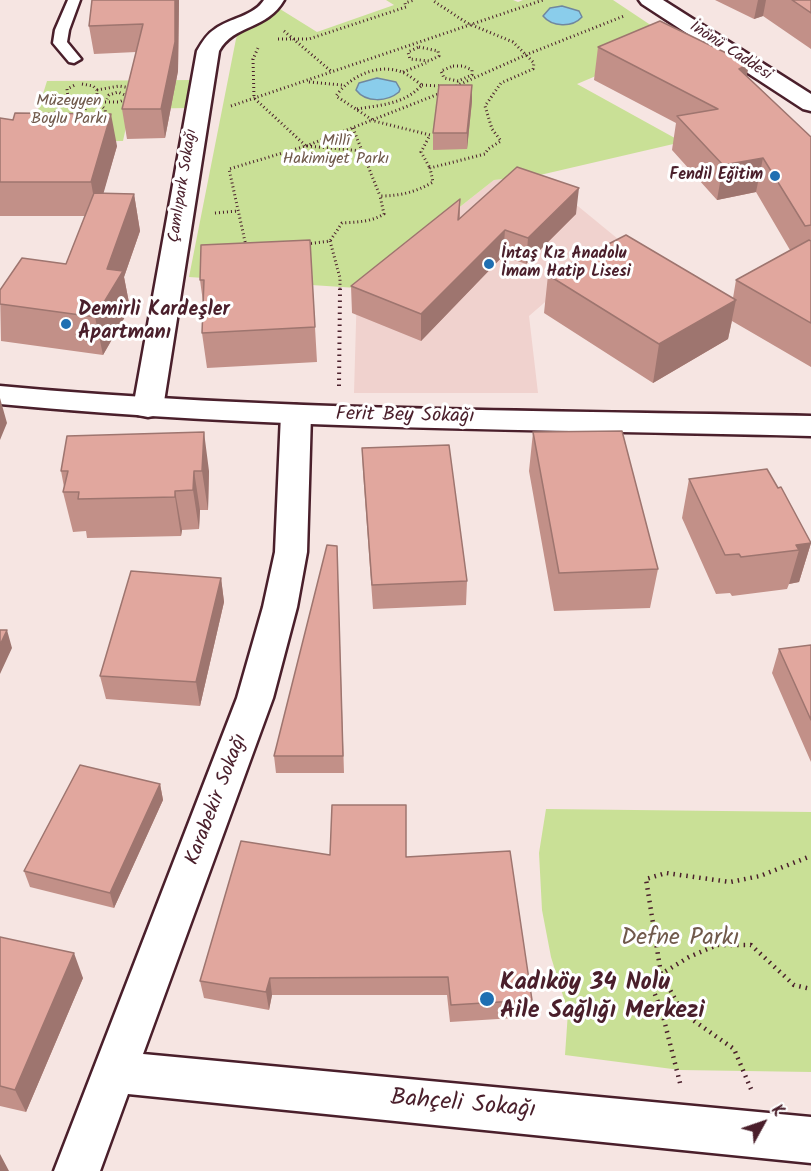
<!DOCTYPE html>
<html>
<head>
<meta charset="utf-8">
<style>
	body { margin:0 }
	#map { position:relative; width:811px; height:1171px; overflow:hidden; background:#f6e5e2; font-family:Kalam,sans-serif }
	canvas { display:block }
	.north { position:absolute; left:733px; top:1093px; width:60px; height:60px; -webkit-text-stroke:4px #fff; paint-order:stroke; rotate:50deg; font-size:16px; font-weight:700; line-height:24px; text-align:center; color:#4a1f2b }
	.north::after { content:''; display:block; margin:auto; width:21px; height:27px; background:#4a1f2b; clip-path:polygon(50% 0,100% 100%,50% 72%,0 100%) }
</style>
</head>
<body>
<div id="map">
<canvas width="811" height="1171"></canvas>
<div class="north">K</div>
</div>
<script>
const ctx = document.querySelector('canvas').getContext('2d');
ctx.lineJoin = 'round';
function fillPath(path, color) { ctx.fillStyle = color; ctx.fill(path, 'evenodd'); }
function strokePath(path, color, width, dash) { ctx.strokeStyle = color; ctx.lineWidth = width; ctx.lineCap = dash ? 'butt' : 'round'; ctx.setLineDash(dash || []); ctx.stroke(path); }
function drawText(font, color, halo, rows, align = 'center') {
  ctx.font = font + ' Kalam,sans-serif'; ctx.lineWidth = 6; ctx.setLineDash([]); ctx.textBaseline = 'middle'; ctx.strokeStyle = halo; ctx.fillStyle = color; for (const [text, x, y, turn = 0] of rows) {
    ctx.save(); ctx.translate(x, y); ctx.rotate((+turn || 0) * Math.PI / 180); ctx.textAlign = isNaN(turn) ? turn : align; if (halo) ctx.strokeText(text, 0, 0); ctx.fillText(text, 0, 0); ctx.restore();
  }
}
const built = new Path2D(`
	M540,175L618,239L529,316L538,393H354L357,288L494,180Z`);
const green = new Path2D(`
	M386,0H513L518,2L523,0H613L676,42L577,84L682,142L540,175L494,180L357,288L189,277L236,39L242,23L280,9L317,32L394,5Z
	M193,80L187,108L130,109L123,141L28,142L47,81Z
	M546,809L811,812V1072L680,1070L565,1055L568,1012L551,957L542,910L539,853Z`);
const water = new Path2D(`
	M562,6L579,11L582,17C572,28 552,27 543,16L550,8Z
	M377,78L396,82L400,89L399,92C387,102 366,103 356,90L359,83Z`);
const pathFar2 = new Path2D(`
	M284,31L332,72
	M278,39H309L406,7L405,3L414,0
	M419,47L438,51L439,56L429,61L410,59L408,52Z
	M453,66H463L472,70V75L458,81L444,78L441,71Z
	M403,72L426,63
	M309,82L342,85
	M82,84L93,86L97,90V102
	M422,85L441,86
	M456,86L528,54L624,16
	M97,90L119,86L131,88
	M73,97L82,100L86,105L85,111L75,119L62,118L56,112L62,102Z
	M68,98L67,89L75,85
	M97,102L105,109L106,116
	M97,102H119L126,99L127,96L118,92L109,95L107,99
	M231,106L543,0
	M357,109C381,105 405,104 422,85C416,81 409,75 402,72C378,63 350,76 336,96L374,121L430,135L421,152L430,168
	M353,128L362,151
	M306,146L441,93
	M307,146L362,151L380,196
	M215,213L238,211
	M330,241L340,278V290
	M307,244L330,241L342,223C357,222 371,222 384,214L380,196C400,196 416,192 433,182L430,168L485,154L488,149L501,141L492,129L485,106L501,83L533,69L534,63L513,42L467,23L432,0
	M246,246L229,169L306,146L254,98L253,59L258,48`);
const pathFar1 = new Path2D(`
	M339,386L340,289`);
const path = new Path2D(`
	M680,1083L662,1012L652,987L661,974L646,879L666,873L730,882L760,876L811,856
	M751,1089L734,1049L683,1013L661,974L689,957L717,945H751L794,985L811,989`);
const service = new Path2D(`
	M68,0H80L69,30L67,42L81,59L74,63L69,62L53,43L55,30Z`);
const minor = new Path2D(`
	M264,0H284C267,30 234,24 219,51L163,408L158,415L148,417L138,415L133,408L197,51C202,42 207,34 215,29C230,18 254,16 264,0Z
	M296,405L306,407L311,414L307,552L297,607L273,698L143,1054L811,1117V1163L128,1094L100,1171H54L237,698L263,607L275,552L281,414L286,407Z`);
const tertiary = new Path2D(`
	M0,386C269,411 541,410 811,416V436C541,429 268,430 0,404Z`);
const primary = new Path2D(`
	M639,0H663L811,94V111L803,109L642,4Z`);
const wall = new Path2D(`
	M92,0H179L178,71L165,138L127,139L122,109L136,52L94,54L89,26Z
	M715,0H811V49L763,16L754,19Z
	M598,47L747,76L811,137V367L732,321L728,339L653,383L544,313L548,275L733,298L736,280L790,250L756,192L717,200L672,150L676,123L594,80Z
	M472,101L467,149L433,150V133Z
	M0,118L117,146L103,193L134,194L140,231L124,277L130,308L103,355L1,341L0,290L66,264L85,216H0Z
	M460,199V219L576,214L526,264L503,256L421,341L352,313L351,286Z
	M310,240L317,362L207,368L202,333L203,302L200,280Z
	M533,432L658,569L650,608L554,611L529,471Z
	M362,448L467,581L466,605L373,609L363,472Z
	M61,471H209L208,510H200L199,529L182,530L181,536L87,538L86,531L73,532L63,492L64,487Z
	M689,479L811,543L799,582L789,584L787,589L732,596L730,593L716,594L682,518Z
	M337,546L344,773H276L274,756Z
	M221,578L224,602L200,706L106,699L100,676Z
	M811,645V762L772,673L779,649Z
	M160,784L163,800L114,908L30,887L24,871Z
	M330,855L406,857L532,1000L530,1017L450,1022L447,995H272L269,1010L204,998L200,981Z
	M0,937L83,978L26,1112L0,1106Z`);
const shadedWall = new Path2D(`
	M175,0H179L178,71L165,138L161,109Z
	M758,0H766L763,16L754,19Z
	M749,64L743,97L739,69Z
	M472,85V101L467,149V133Z
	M111,114L117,146L97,216L91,182Z
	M763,158L756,192L717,200L723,165Z
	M579,188L576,214L526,264L528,238Z
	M134,194L140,231L124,277L130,308L103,355L95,317L107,269Z
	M505,230L503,256L421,341V314Z
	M736,300L728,339L653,383L659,344Z
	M0,398L7,423L0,440Z
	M204,432L209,471L208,510L202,471Z
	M194,471L200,510L199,529L193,490Z
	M175,491L182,530L181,536L175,497Z
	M811,543L799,582L789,584L799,550L796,545Z
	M221,578L224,602L200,706L196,682Z
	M7,630L12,648L0,674V645Z
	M160,784L163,800L114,908L110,893Z
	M74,953L83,978L26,1112L15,1090Z
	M270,978L272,995L269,1010L266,992Z
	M0,1154L9,1171H0Z`);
const building = new Path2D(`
	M92,0H175V42L161,109H122L143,24L89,26Z
	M792,0H811V13Z
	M660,21L749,64L739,69L811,137V225L805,226L763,158L723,165L677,116L718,109L598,47Z
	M439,85H472L467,133H433Z
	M15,113L111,114L91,182H0V118L13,120Z
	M517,167L579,188L528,238L505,230L421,314L351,286L460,199L458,220Z
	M94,193L134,194L107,269L123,271L95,317L0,304V290L22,258L66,264Z
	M626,235L736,300L659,344L548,275Z
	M310,240L315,327L202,333L204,280H200L201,245Z
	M809,240L811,241V323L736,280Z
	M622,431L658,569L559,573L533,432Z
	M204,432L202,471H194L193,490L175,491V497L78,499L79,492H63L68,471H61L67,436Z
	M449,445L467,581L372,585L362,448Z
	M767,469L778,488L781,487L811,543L796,545L799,550L741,557L739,554L725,555L689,479Z
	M327,545L337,546L343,756H274Z
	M131,571L221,578L196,682L100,676Z
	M0,630H7L0,645Z
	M811,645V720L779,649Z
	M80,765L160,784L110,893L24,871Z
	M332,805H406V857L510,851L532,1000L451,1005L448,977L270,978L266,992L200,981L241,841L330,855Z
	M0,937L74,953L15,1090L0,1086Z`);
const markers = [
	[775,176,6,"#1f6fb2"],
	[489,264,6,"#1f6fb2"],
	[66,324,6,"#1f6fb2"],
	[487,999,8,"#1f6fb2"]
];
const farStreetnames = [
	["İnönü Caddesi",730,52,33],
	["Çamlıpark Sokağı",184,186,-81]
];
const farParknames = [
	["Müzeyyen",69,102],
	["Boylu Parkı",69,120],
	["Millî",336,142],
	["Hakimiyet Parkı",336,160]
];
const farPoinames = [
	["Fendil Eğitim",763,176],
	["İntaş Kız Anadolu",501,255,"left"],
	["İmam Hatip Lisesi",501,273,"left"]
];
const poiNames = [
	["Demirli Kardeşler",78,312],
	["Apartmanı",78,335]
];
const streetNames = [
	["Ferit Bey Sokağı",405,417,1],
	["Karabekir Sokağı",218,800,-69]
];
const nearParknames = [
	["Defne Parkı",680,940]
];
const nearPoinames = [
	["Kadıköy 34 Nolu",500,985],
	["Aile Sağlığı Merkezi",500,1013]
];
const nearStreetnames = [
	["Bahçeli Sokağı",463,1106,5]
];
fillPath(built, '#f0d2ce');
fillPath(green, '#c9e096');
fillPath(water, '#8acdeb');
strokePath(water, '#70879e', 1.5);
strokePath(service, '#4a1f2b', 5);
strokePath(minor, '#4a1f2b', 5);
strokePath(tertiary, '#4a1f2b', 5);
strokePath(primary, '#4a1f2b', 5);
strokePath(pathFar2, '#4a1f2b', 3, [1, 3]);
strokePath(pathFar1, '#4a1f2b', 4, [1.5, 4.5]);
strokePath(path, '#4a1f2b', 4.5, [1.5, 5]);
fillPath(service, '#fff');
fillPath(minor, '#fff');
fillPath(tertiary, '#fff');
fillPath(primary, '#fff');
fillPath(wall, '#c29088');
fillPath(shadedWall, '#9e756f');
fillPath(building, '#e1a79e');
strokePath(building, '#9e756f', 1.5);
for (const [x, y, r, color] of markers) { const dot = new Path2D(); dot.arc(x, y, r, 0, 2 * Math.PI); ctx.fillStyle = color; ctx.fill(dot); strokePath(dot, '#fff', 2); }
drawText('16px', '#4a1f2b', '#fff', farStreetnames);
drawText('16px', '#70594b', '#fff', farParknames);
drawText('bold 16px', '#4a1f2b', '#fff', farPoinames, 'right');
drawText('bold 20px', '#4a1f2b', '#fff', poiNames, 'left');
drawText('20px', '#4a1f2b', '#fff', streetNames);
drawText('24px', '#70594b', '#fff', nearParknames);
drawText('bold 24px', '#4a1f2b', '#fff', nearPoinames, 'left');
drawText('24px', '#4a1f2b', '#fff', nearStreetnames);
</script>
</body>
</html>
